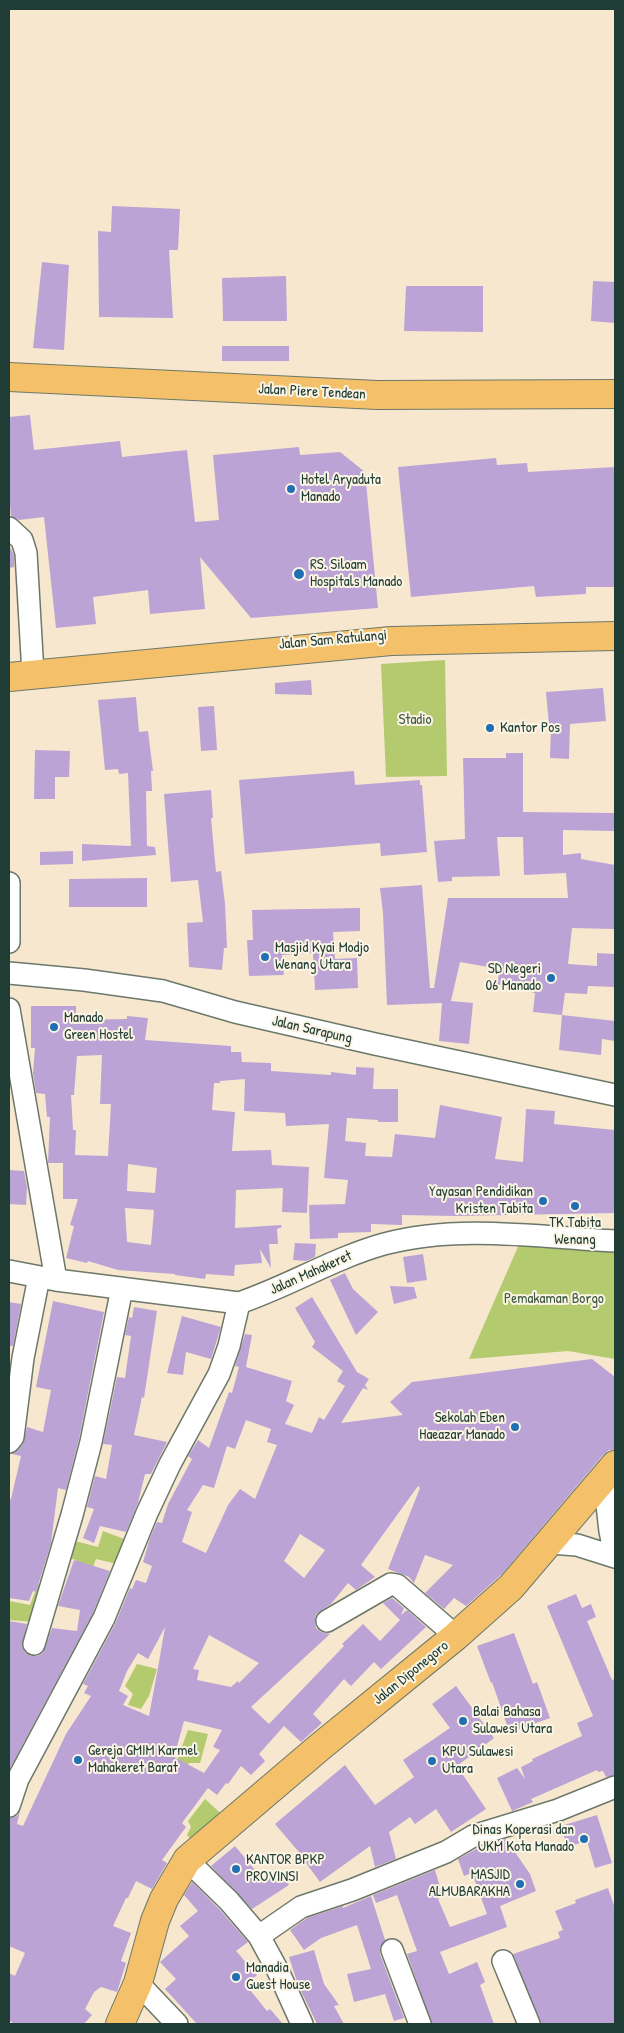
<!DOCTYPE html>
<html>
<head>
<meta charset="utf-8">
<style>
	body { margin:0 }
	#map { position:relative; width:624px; height:2033px; overflow:hidden; background:#f7e7ce; font-family:"Patrick Hand",sans-serif }
	canvas { display:block }
	.frame { position:absolute; inset:0; border:10px solid #1f3d34; pointer-events:none }
</style>
</head>
<body>
<div id="map">
<canvas width="624" height="2033"></canvas>
<div class="frame"></div>
</div>
<script>
const ctx = document.querySelector('canvas').getContext('2d');
ctx.lineJoin = 'round';
function fillPath(path, color) { ctx.fillStyle = color; ctx.fill(path, 'evenodd'); }
function strokePath(path, color, width, dash) { ctx.strokeStyle = color; ctx.lineWidth = width; ctx.lineCap = dash ? 'butt' : 'round'; ctx.setLineDash(dash || []); ctx.stroke(path); }
function drawText(font, color, halo, rows, align = 'center') {
  ctx.font = font + ' "Patrick Hand",sans-serif'; ctx.lineWidth = 4; ctx.setLineDash([]); ctx.textBaseline = 'middle'; ctx.strokeStyle = halo; ctx.fillStyle = color; for (const [text, x, y, turn = 0] of rows) {
    ctx.save(); ctx.translate(x, y); ctx.rotate((+turn || 0) * Math.PI / 180); ctx.textAlign = isNaN(turn) ? turn : align; if (halo) ctx.strokeText(text, 0, 0); ctx.fillText(text, 0, 0); ctx.restore();
  }
}
const green = new Path2D(`
	M445,660L447,776L386,777L381,664Z
	M520,1242L615,1251V1359L568,1351L469,1359Z
	M103,1531L127,1540L117,1564L96,1559L89,1577L72,1572L76,1560L65,1557L71,1540L98,1547Z
	M38,1584L48,1586L35,1622L9,1620V1601L30,1605Z
	M137,1664L157,1669L149,1696L141,1709L128,1705L133,1694L125,1686Z
	M188,1730L208,1734L200,1763H189L181,1777L173,1771Z
	M205,1799L227,1819L197,1846L187,1835L191,1827L188,1821Z`);
const building = new Path2D(`
	M112,206L180,209L178,250H169L173,318L99,317L98,231L111,232Z
	M42,262L69,265L64,350L33,348Z
	M286,276L287,321H223L222,278Z
	M593,281L615,282V323L591,321Z
	M406,286H483V332L404,331Z
	M222,346H289V361H222Z
	M30,415L34,450L120,441L122,457L187,450L195,522L219,520L213,455L299,447L300,455L340,452L365,472L378,608L251,618L200,557L205,609L150,614L148,590L93,597L96,624L56,628L44,517L19,520L11,516L9,495V417Z
	M496,458L497,465L527,463L528,472L615,467V587H586V594L536,597L534,586L411,597L398,467Z
	M9,545L14,555V567L9,568Z
	M311,680L312,695L275,694V683Z
	M603,688L606,721L570,724L569,759L550,758L551,725H549L546,692Z
	M136,697L139,732L148,731L153,771H151L152,791H146L147,846L155,847L156,855L82,861V844L131,846L128,773L119,774L118,769L105,770L98,700Z
	M214,706L217,750L201,751L198,707Z
	M35,750L70,751L69,777H55V799H34Z
	M506,753H523V812L615,813V831L563,830V855L581,853V859L615,865V929L572,928L568,964L597,966V953L615,954V987L588,986L587,994L565,993L562,1015L533,1012L535,993L497,984L500,969L460,962L451,1001L473,1003L469,1044L439,1041L442,1003L387,1005L383,913L380,888L422,885L430,988H434L448,898H568L566,873L524,875L523,837H497L500,876L452,877V881L438,882L434,841L465,839L463,758H506Z
	M354,771L355,785L420,780V785H422L427,852L381,856L380,843L245,854L239,780Z
	M211,790L213,818H211L216,872L221,871L225,904L227,948H224L222,970L189,967L187,923L203,922L198,880L171,882L164,794Z
	M73,851V864L40,865V852Z
	M147,878V907H69V879Z
	M360,908V931L333,932L335,959L357,958L358,988L315,990L313,953L282,955L284,975L249,976L247,940H253L252,910Z
	M31,1006H76V1020L127,1019V1016L148,1018L145,1040L231,1046V1052H241L242,1062L271,1063V1071L331,1075V1072L356,1075V1067L374,1068L373,1089H398V1122H378V1120L347,1118L345,1141L366,1143L365,1156L392,1157L395,1134L435,1138L440,1105L502,1117L495,1159L523,1162L526,1109L555,1111L554,1124L615,1130V1213L454,1216L402,1215V1225L371,1224V1232L338,1233V1238L310,1239L309,1205L345,1204L348,1180L324,1178L329,1124L286,1126L285,1113L244,1111L245,1079L220,1081V1083H214L212,1110L235,1112L232,1151L271,1150L272,1165L309,1167L307,1213L282,1212L283,1188L236,1190L235,1228L281,1225L282,1227L277,1229L278,1244H269L271,1268L260,1249L262,1263L235,1265L234,1276L206,1274L205,1279L175,1275V1274L118,1270L88,1261L87,1263L66,1258L74,1226L70,1225L78,1199H63V1163H48L50,1117H47L45,1094L36,1093L33,1073L35,1048H31ZM102,1055L100,1104H111L108,1156L75,1155L76,1130H73L71,1095H74L77,1056ZM128,1164L157,1168L155,1193L127,1191ZM125,1208L154,1210L151,1245L127,1242Z
	M562,1015L615,1021V1041L602,1039L601,1055L559,1050Z
	M9,1170L24,1171L27,1187L26,1205L9,1204Z
	M295,1243L316,1244L315,1257L306,1261L293,1260Z
	M423,1254L427,1280L407,1283L403,1257Z
	M345,1273L353,1289L378,1312L356,1335L330,1280Z
	M390,1286L414,1287L417,1298L394,1304Z
	M312,1297L357,1372L369,1379L365,1385L368,1390L363,1388L341,1423L403,1415L390,1402L412,1382L592,1359L615,1377V1450H609L603,1455L503,1573L466,1606L454,1598L444,1609L425,1593L453,1565L425,1555L414,1583L409,1577L388,1569L420,1488L418,1486L361,1565L375,1577L356,1590L348,1583L331,1604L316,1614L315,1621L316,1628L321,1632L330,1634L251,1707L269,1724L344,1646L342,1644L363,1624L380,1641L400,1620L383,1603L392,1598L404,1608L401,1615L407,1610L426,1627L381,1669L374,1662L351,1686L344,1679L313,1714L322,1723L301,1742L284,1726L259,1754L265,1761L251,1775L241,1766L228,1784L226,1783L217,1795L208,1788L182,1823L186,1827L162,1860L167,1863L152,1889L136,1881L128,1898H126L113,1926L131,1933L121,1961L126,1963L117,1992L101,1987L94,1992L85,2009L92,2015L84,2024H13L9,2019V1973L15,1976L25,1953L9,1946V1818L17,1816L20,1811L17,1824L23,1826L66,1734L91,1696L84,1693L88,1686L83,1684L115,1624L130,1588L132,1589L136,1580L146,1583L152,1566L143,1562L150,1538L157,1522L162,1523L168,1504L192,1459L188,1456L198,1440L209,1448L229,1392L232,1393L239,1367L235,1366L245,1334L252,1335L246,1367L292,1381L286,1401L294,1405L285,1424L312,1433L319,1417L324,1420L345,1386L337,1381L343,1371L312,1347L315,1342L295,1308ZM246,1420L271,1429L267,1442L277,1445L255,1499L240,1489L228,1505L206,1553L182,1542L192,1512L187,1510L203,1485L214,1488L227,1446L235,1449ZM300,1534L325,1550L304,1578L284,1561ZM165,1627L159,1662L149,1716L123,1705L128,1696L119,1691L127,1671L138,1653L148,1659ZM209,1635L259,1663L239,1683L238,1681L231,1687L197,1680L199,1670L193,1669ZM184,1721L222,1730L213,1747L220,1750L204,1773L174,1757Z
	M53,1301L104,1312L79,1439L66,1490L58,1488L51,1543L36,1592L33,1591L29,1601L9,1598V1499H11L21,1456L12,1454L18,1450L23,1444L27,1427L43,1432L51,1390L36,1387Z
	M9,1302L21,1304L13,1346H9Z
	M134,1307L157,1311L144,1398L142,1397L134,1435L167,1442L151,1474H145L138,1503L126,1532L100,1526L94,1543L83,1538L94,1509L87,1507L95,1476L106,1479L112,1445L103,1444L117,1377L125,1378L131,1336L125,1335L129,1317L132,1318Z
	M182,1316L221,1327L211,1359L186,1352L183,1375L167,1373Z
	M74,1560L110,1571L93,1613L9,1770V1621L27,1624L22,1646L25,1653L31,1656H37L43,1653L52,1628L77,1631L80,1610L58,1606Z
	M576,1594L582,1608L591,1604L596,1617L587,1621L612,1680L615,1679V1775L606,1777L603,1771L598,1772L597,1770L531,1799L533,1802L512,1811L497,1778L517,1768L525,1779L521,1767L533,1761L532,1759L582,1736L577,1723L593,1716L547,1606Z
	M514,1633L533,1684L537,1682L550,1718L514,1731H509L492,1682L491,1683L477,1646Z
	M456,1686L494,1738L457,1766L486,1809L451,1832L436,1809L415,1824L410,1817L389,1832L396,1859L375,1867L370,1846L320,1882L303,1859L304,1858L275,1824L345,1765L375,1805L414,1777L403,1760L450,1728L432,1704Z
	M597,1815L612,1863L595,1868L587,1841L567,1847L561,1826Z
	M506,1839L530,1874L536,1891L500,1906L507,1927L440,1952L449,1974L477,1962L485,1982L480,1985L494,2024H432L407,1954L417,1951L397,1895L376,1903L373,1895L435,1870L443,1897L438,1899L450,1927L487,1914L472,1873L464,1876L458,1859L478,1848Z
	M235,1846L264,1881L279,1870L289,1885L252,1909L211,1866Z
	M192,1882L220,1910L248,1942L236,1951L257,1975L246,1985L267,2011L270,2009L283,2024H197L165,1989L176,1979L160,1962L189,1936L180,1926L198,1911L184,1895Z
	M608,1888L615,1908V2024H541L513,1954L560,1938L558,1932L563,1930L555,1911L576,1903L575,1900Z
	M371,1896L385,1940L380,1948V1954L404,2018L394,2021L385,1994L354,2002L347,1974L371,1969L357,1925L321,1938L304,1950L290,1930L307,1918L343,1906V1908Z
	M314,1950L324,1984L339,2005L334,2006L344,2024H317L298,1985L289,1957Z`);
const minor = new Path2D(`
	M9,528L22,540L26,553L33,674
	M9,883V942
	M9,973L84,980L163,991L235,1012L375,1044L615,1095
	M9,1009L56,1280
	M9,1271L56,1280L239,1303C289,1286 334,1258 384,1244C458,1224 539,1237 615,1241
	M9,1442L13,1437L23,1358L39,1277
	M604,1479L610,1531L615,1556
	M550,1543L577,1545L615,1557
	M327,1621L391,1584L397,1585L456,1636
	M34,1644L72,1515L91,1442L122,1288
	M9,1806L18,1779L104,1618L147,1513L170,1464L219,1374L229,1346L239,1303
	M187,1860L229,1901L259,1936L278,1971L302,2024
	M259,1936L301,1907L352,1890L446,1852L473,1836L558,1810L615,1787
	M392,1950L420,2024
	M503,1961L529,2024
	M138,1983L177,2024`);
const major = new Path2D(`
	M9,677L391,641L615,636
	M120,2024L138,1983L155,1921L164,1899L187,1860L321,1746L456,1636L511,1587L615,1465`);
const highway = new Path2D(`
	M9,377L377,395L615,394`);
const markers = [
	[291,489,5,"#1f6fb2"],
	[299,574,6,"#1f6fb2"],
	[490,728,5,"#1f6fb2"],
	[265,957,5,"#1f6fb2"],
	[551,978,5,"#1f6fb2"],
	[54,1027,5,"#1f6fb2"],
	[543,1201,5,"#1f6fb2"],
	[575,1206,5,"#1f6fb2"],
	[515,1427,5,"#1f6fb2"],
	[463,1721,5,"#1f6fb2"],
	[78,1760,5,"#1f6fb2"],
	[432,1761,5,"#1f6fb2"],
	[584,1839,5,"#1f6fb2"],
	[236,1869,5,"#1f6fb2"],
	[520,1884,5,"#1f6fb2"],
	[236,1977,5,"#1f6fb2"]
];
const streetNames = [
	["Jalan Piere Tendean",312,392,3],
	["Jalan Sam Ratulangi",333,640,-5],
	["Jalan Sarapung",312,1030,13],
	["Jalan Mahakeret",311,1273,-24],
	["Jalan Diponegoro",411,1673,-39]
];
const poiNames = [
	["Hotel Aryaduta",301,480],
	["Manado",301,497],
	["RS. Siloam",310,565],
	["Hospitals Manado",310,582],
	["Kantor Pos",500,728],
	["Masjid Kyai Modjo",275,948],
	["Wenang Utara",275,965],
	["SD Negeri",541,969,"right"],
	["06 Manado",541,986,"right"],
	["Manado",64,1018],
	["Green Hostel",64,1035],
	["Yayasan Pendidikan",533,1192,"right"],
	["Kristen Tabita",533,1209,"right"],
	["TK Tabita",575,1223,"center"],
	["Wenang",575,1240,"center"],
	["Sekolah Eben",505,1418,"right"],
	["Haeazar Manado",505,1435,"right"],
	["Balai Bahasa",473,1712],
	["Sulawesi Utara",473,1729],
	["Gereja GMIM Karmel",88,1751],
	["Mahakeret Barat",88,1768],
	["KPU Sulawesi",442,1752],
	["Utara",442,1769],
	["Dinas Koperasi dan",574,1830,"right"],
	["UKM Kota Manado",574,1847,"right"],
	["KANTOR BPKP",246,1860],
	["PROVINSI",246,1877],
	["MASJID",510,1875,"right"],
	["ALMUBARAKHA",510,1892,"right"],
	["Manadia",246,1968],
	["Guest House",246,1985]
];
const parkNames = [
	["Stadio",415,720],
	["Pemakaman Borgo",554,1299]
];
fillPath(green, '#b3ca6f');
fillPath(building, '#bca3d6');
strokePath(minor, '#6b786a', 24);
strokePath(major, '#6b786a', 30);
strokePath(highway, '#6b786a', 30);
strokePath(minor, '#fff', 21);
strokePath(major, '#f4c16a', 28);
strokePath(highway, '#f4c16a', 28);
for (const [x, y, r, color] of markers) { const dot = new Path2D(); dot.arc(x, y, r, 0, 2 * Math.PI); ctx.fillStyle = color; ctx.fill(dot); strokePath(dot, '#fcf5e5', 2); }
drawText('15px', '#1f3d34', '#fcf5e5', streetNames);
drawText('15px', '#1f3d34', '#fcf5e5', poiNames, 'left');
drawText('15px', '#3d5940', '#fcf5e5', parkNames);
</script>
</body>
</html>
